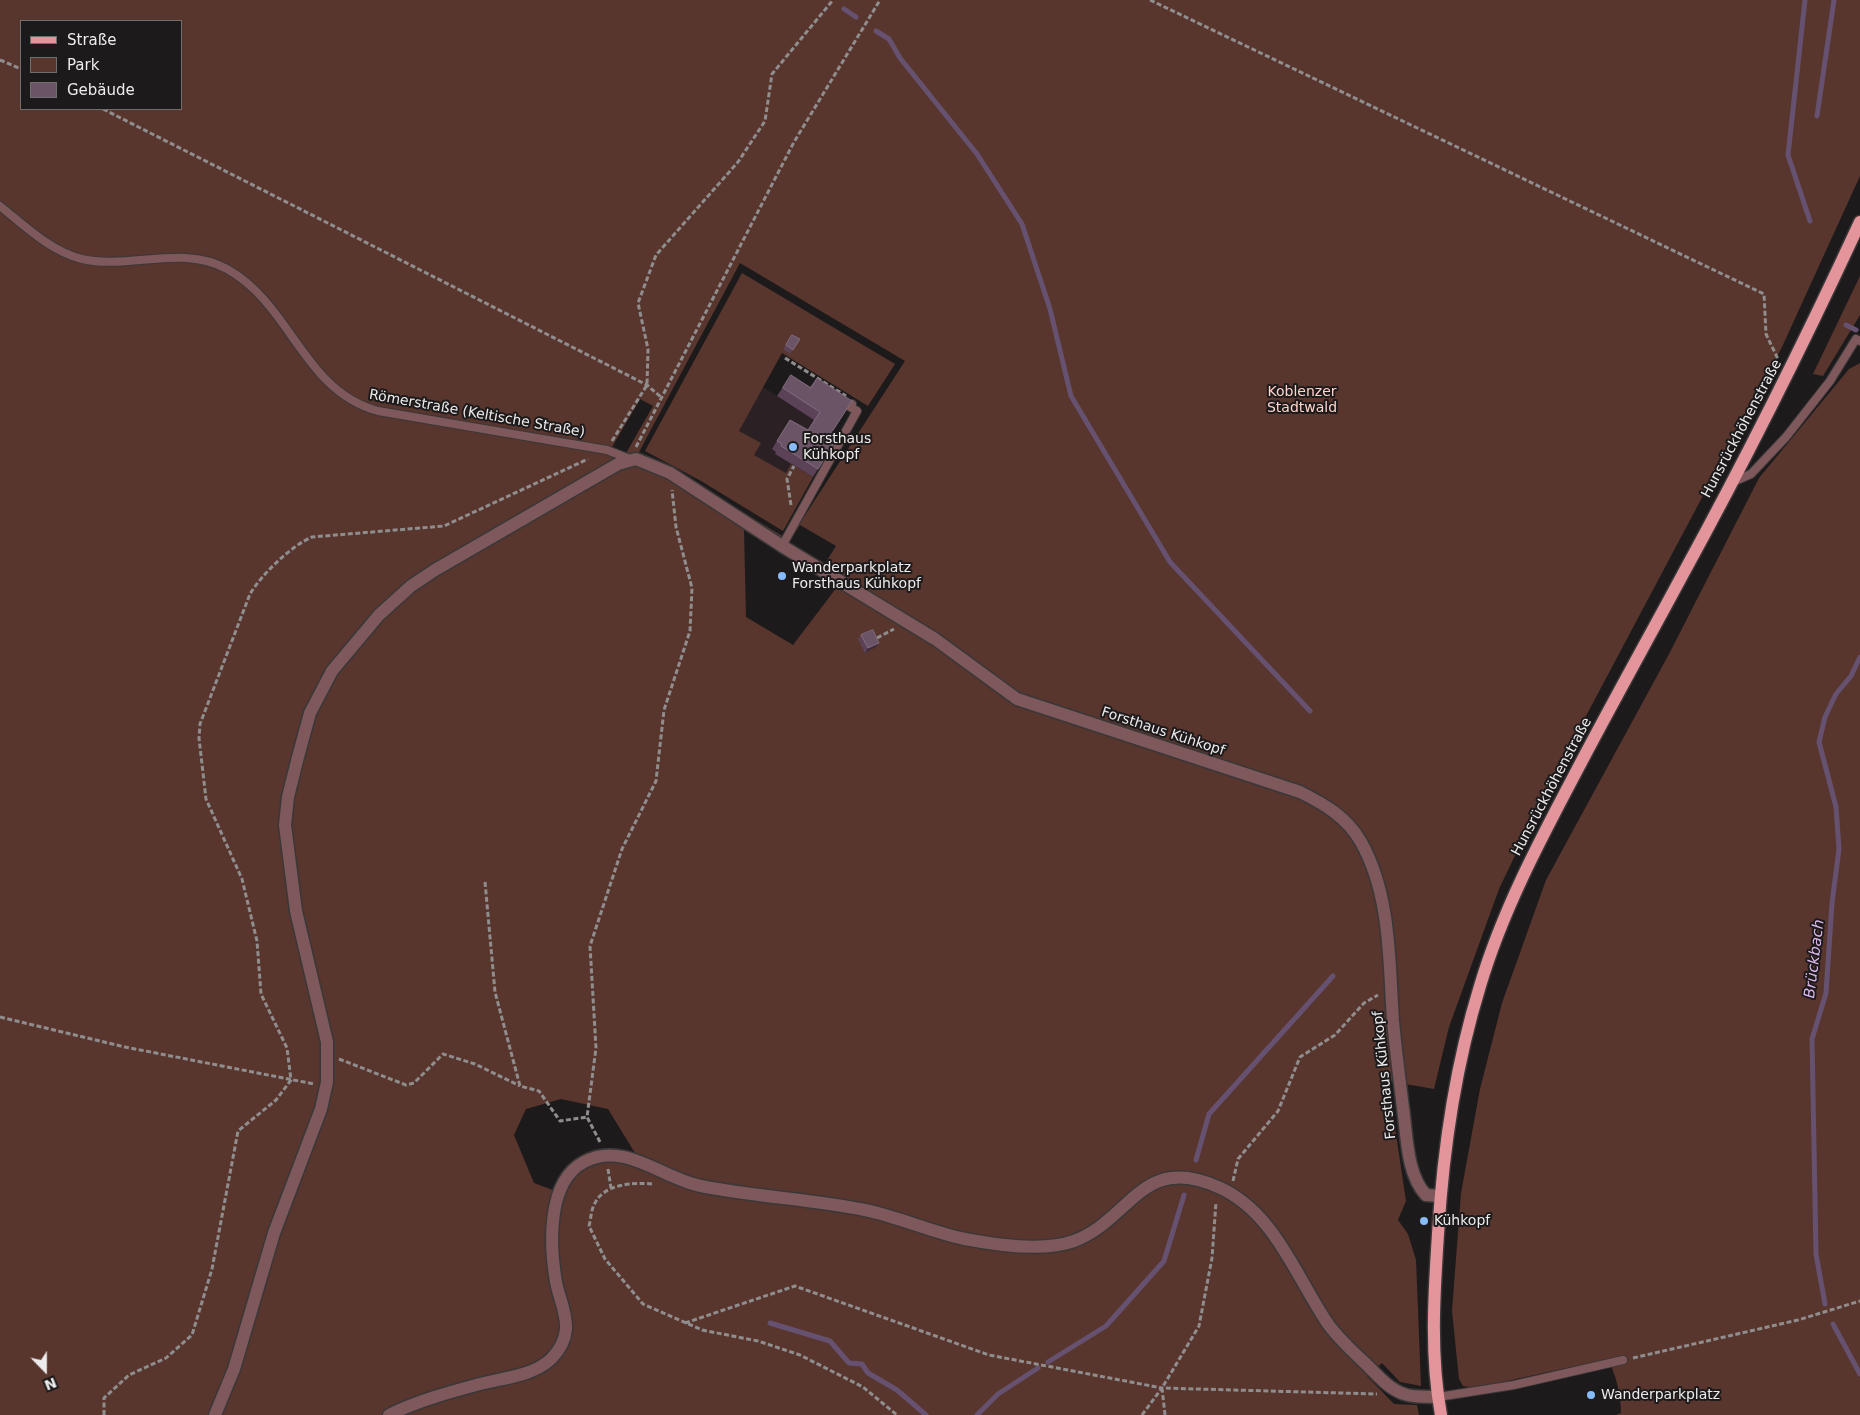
<!DOCTYPE html>
<html>
<head>
<meta charset="utf-8">
<style>
	body { margin:0 }
	#map { position:relative; width:1860px; height:1415px; overflow:hidden; background:#1d1a1b; font-family:"DejaVu Sans",sans-serif }
	canvas { display:block }
	.legend { position:absolute; left:20px; top:20px; width:162px; height:90px; box-sizing:border-box; background:#1d1a1b; border:1px solid #716e6f; margin:0; padding:6px 9px; list-style:none; font-size:15px; color:#eeebec }
	.legend li { display:flex; align-items:center; gap:10px; height:25px }
	.legend b { width:25px; border:1px solid #716e6f }
	.north { position:absolute; left:20px; top:1345px; width:50px; height:50px; -webkit-text-stroke:4px #1d1a1b; paint-order:stroke; rotate:158deg; font-size:14px; font-weight:700; line-height:20px; text-align:center; color:#eeebec }
	.north::after { content:''; display:block; margin:auto; width:18px; height:22px; background:#eeebec; clip-path:polygon(50% 0,100% 100%,50% 72%,0 100%) }
</style>
</head>
<body>
<div id="map">
<canvas width="1860" height="1415"></canvas>
<ul class="legend">
<li><b style="height:6px;background:#e4959c"></b>Straße</li>
<li><b style="height:14px;background:#58362e"></b>Park</li>
<li><b style="height:14px;background:#6c5467"></b>Gebäude</li>
</ul>
<div class="north">N</div>
</div>
<script>
const ctx = document.querySelector('canvas').getContext('2d');
ctx.lineJoin = 'round';
function fillPath(path, color) { ctx.fillStyle = color; ctx.fill(path, 'evenodd'); }
function strokePath(path, color, width, dash) { ctx.strokeStyle = color; ctx.lineWidth = width; ctx.lineCap = dash ? 'butt' : 'round'; ctx.setLineDash(dash || []); ctx.stroke(path); }
function drawText(font, color, halo, rows, align = 'center') {
  ctx.font = font + ' "DejaVu Sans",sans-serif'; ctx.lineWidth = 4; ctx.setLineDash([]); ctx.textBaseline = 'middle'; ctx.strokeStyle = halo; ctx.fillStyle = color; for (const [text, x, y, turn = 0] of rows) {
    ctx.save(); ctx.translate(x, y); ctx.rotate((+turn || 0) * Math.PI / 180); ctx.textAlign = isNaN(turn) ? turn : align; if (halo) ctx.strokeText(text, 0, 0); ctx.fillText(text, 0, 0); ctx.restore();
  }
}
const built = new Path2D(`
	M763,387L814,420L802,438L775,454L791,464L786,473L754,455L739,431Z`);
const green = new Path2D(`
	M0,0H1860V176L1782,347L1544,795L1499,889L1449,1027L1434,1089L1388,1081L1406,1201L1398,1220L1408,1234L1416,1260L1421,1386L1400,1382L1382,1363L1367,1376L1394,1404L1417,1405L1419,1415H0ZM21,21H181V109H21ZM740,263L905,361L789,540L670,468L639,452ZM640,399L653,406L625,455L612,447ZM800,525L836,546L824,565L788,544ZM744,530L837,587L793,645L746,617ZM561,1099L608,1109L635,1153C628,1152 620,1149 612,1149C583,1150 565,1167 553,1190L534,1183L514,1135L526,1109Z
	M742,273L895,364L868,406L782,353L739,431L761,443L754,455L786,473L791,464L813,477L783,531L701,481L645,451Z
	M1860,276V315L1823,376L1813,374Z
	M1860,363V1415H1616L1621,1413C1621,1395 1616,1375 1608,1359L1475,1388L1463,1386L1459,1379L1452,1311L1461,1193L1480,1089L1502,1003L1546,880L1669,654L1759,478L1849,369Z`);
const stream = new Path2D(`
	M1805,0L1788,155L1810,221
	M844,9L856,17
	M876,31L889,39L900,58L977,154L1022,224L1050,309L1071,396L1170,562L1310,711
	M1817,116L1834,0
	M1846,325L1856,330
	M1196,1160L1209,1114L1333,976
	M1825,1304L1816,1254L1812,1039L1826,993L1832,903L1839,849L1836,807L1819,742L1825,717L1836,694L1851,676L1860,657
	M770,1323L830,1341L849,1363L862,1364L868,1373L897,1390L926,1415
	M1833,1324L1860,1374
	M1048,1362L1106,1326L1164,1261L1184,1195
	M977,1415L998,1394L1038,1368`);
const path = new Path2D(`
	M1150,0L1764,294L1766,334L1778,359
	M0,60L21,69
	M103,109L647,385L662,398
	M785,358L846,396
	M612,441L647,385L648,349L638,303L656,255L738,162L765,121L772,74L833,0
	M636,447L794,142L880,0
	M791,505L787,479L794,466
	M877,638L894,629
	M485,882L495,992L520,1086L539,1091L560,1121L587,1117
	M0,1017L125,1047L314,1084
	M339,1059L406,1085L414,1083L443,1054L475,1064L520,1086
	M600,1142L587,1117L596,1048L590,946L622,849L656,781L664,710L690,631L692,588L676,527L672,490
	M608,1169L611,1188
	M1233,1181L1238,1159L1278,1111L1300,1057L1335,1035L1364,1003L1378,995
	M652,1184C634,1182 604,1184 595,1203C591,1209 591,1219 589,1226L605,1259L643,1304L702,1330L758,1341L800,1355L863,1387L897,1415
	M685,1323L795,1286L989,1355L1162,1388
	M1633,1358L1798,1320L1860,1301
	M104,1415V1398L129,1375L166,1358L192,1335L212,1269L238,1131L276,1100L291,1080L287,1048L261,994L257,941L242,879L206,799L199,738L200,724L250,594C262,574 291,546 312,537L444,526L588,459
	M1142,1415L1162,1388L1377,1394
	M1165,1415L1162,1388L1199,1326L1212,1258L1216,1202`);
const service = new Path2D(`
	M0,206C25,226 50,251 82,259C129,270 182,244 227,269C292,305 303,391 378,411L607,450L630,459
	M1733,482L1751,474L1786,437L1830,381L1856,339L1860,341
	M782,546L857,411L850,407L852,404
	M1438,1397L1514,1385L1623,1360`);
const minor = new Path2D(`
	M215,1415L234,1369L274,1233L321,1109L327,1082V1042L296,911L285,825L288,797L298,757L310,713L332,671L379,615L411,586L435,570L618,464L636,459L670,473L782,546L935,639L1017,699L1300,792C1324,804 1347,817 1361,842C1391,895 1389,962 1393,1021C1396,1052 1400,1084 1404,1116C1407,1141 1408,1176 1426,1195L1440,1196
	M389,1415C417,1401 450,1392 480,1384C503,1378 533,1376 551,1359C559,1351 565,1341 566,1329C567,1313 559,1298 556,1282C550,1247 546,1182 584,1162C624,1140 663,1179 701,1186C755,1197 811,1199 865,1210C899,1217 931,1232 965,1239C996,1245 1044,1252 1074,1241C1132,1219 1141,1153 1218,1187C1274,1211 1296,1277 1328,1324C1339,1339 1353,1352 1366,1364C1377,1375 1389,1389 1404,1394C1414,1398 1427,1396 1438,1397`);
const primary = new Path2D(`
	M1441,1415C1430,1355 1434,1295 1438,1234C1443,1150 1455,1067 1480,986C1502,912 1539,842 1575,774C1610,707 1647,641 1683,574C1746,459 1805,341 1860,222`);
const wall = new Path2D(`
	M792,335L800,339L790,354L783,349Z
	M791,375L810,387L817,378L826,441L818,469L813,477L775,454L776,452L772,449L790,420L808,430L814,420L777,396Z
	M861,635L876,647L865,653L858,639Z`);
const shadedWall = new Path2D(`
	M879,643L876,647L865,653L868,648Z`);
const building = new Path2D(`
	M792,335L800,339L793,350L786,345Z
	M791,375L811,388L817,378L852,401L826,441L833,445L818,469L781,446L782,444L777,441L790,420L808,430L820,412L783,388Z
	M873,630L879,643L868,648L861,635Z`);
const markers = [
	[793,447,5,"#87bbfb"],
	[782,576,5,"#87bbfb"],
	[1424,1221,5,"#87bbfb"],
	[1591,1395,5,"#87bbfb"]
];
const parkNames = [
	["Koblenzer",1302,392],
	["Stadtwald",1302,408]
];
const streetNames = [
	["Römerstraße (Keltische Straße)",477,414,10],
	["Hunsrückhöhenstraße",1742,429,-62],
	["Forsthaus Kühkopf",1163,732,18],
	["Hunsrückhöhenstraße",1552,787,-62],
	["Forsthaus Kühkopf",1385,1075,-96]
];
const poiNames = [
	["Forsthaus",803,439],
	["Kühkopf",803,455],
	["Wanderparkplatz",792,568],
	["Forsthaus Kühkopf",792,584],
	["Kühkopf",1434,1221],
	["Wanderparkplatz",1601,1395]
];
const waterNames = [
	["Brückbach",1815,959,-83]
];
fillPath(built, '#2b2125');
fillPath(green, '#58362e');
strokePath(stream, '#665270', 5);
strokePath(service, '#3a3738', 10);
strokePath(minor, '#3a3738', 15);
strokePath(primary, '#3a3738', 15);
strokePath(path, '#908d8e', 3, [5, 2.5]);
strokePath(service, '#7e585b', 8);
strokePath(minor, '#7e585b', 12);
strokePath(primary, '#e4959c', 12);
fillPath(wall, '#5c4257');
fillPath(shadedWall, '#3c2a38');
fillPath(building, '#6c5467');
strokePath(building, '#806c7c', 1);
for (const [x, y, r, color] of markers) { const dot = new Path2D(); dot.arc(x, y, r, 0, 2 * Math.PI); ctx.fillStyle = color; ctx.fill(dot); strokePath(dot, '#1d1a1b', 2); }
drawText('14px', '#ffd4ca', '#1d1a1b', parkNames);
drawText('14px', '#eeebec', '#1d1a1b', streetNames);
drawText('14px', '#eeebec', '#1d1a1b', poiNames, 'left');
drawText('italic 15px', '#dbb7ed', '#1d1a1b', waterNames);
</script>
</body>
</html>
